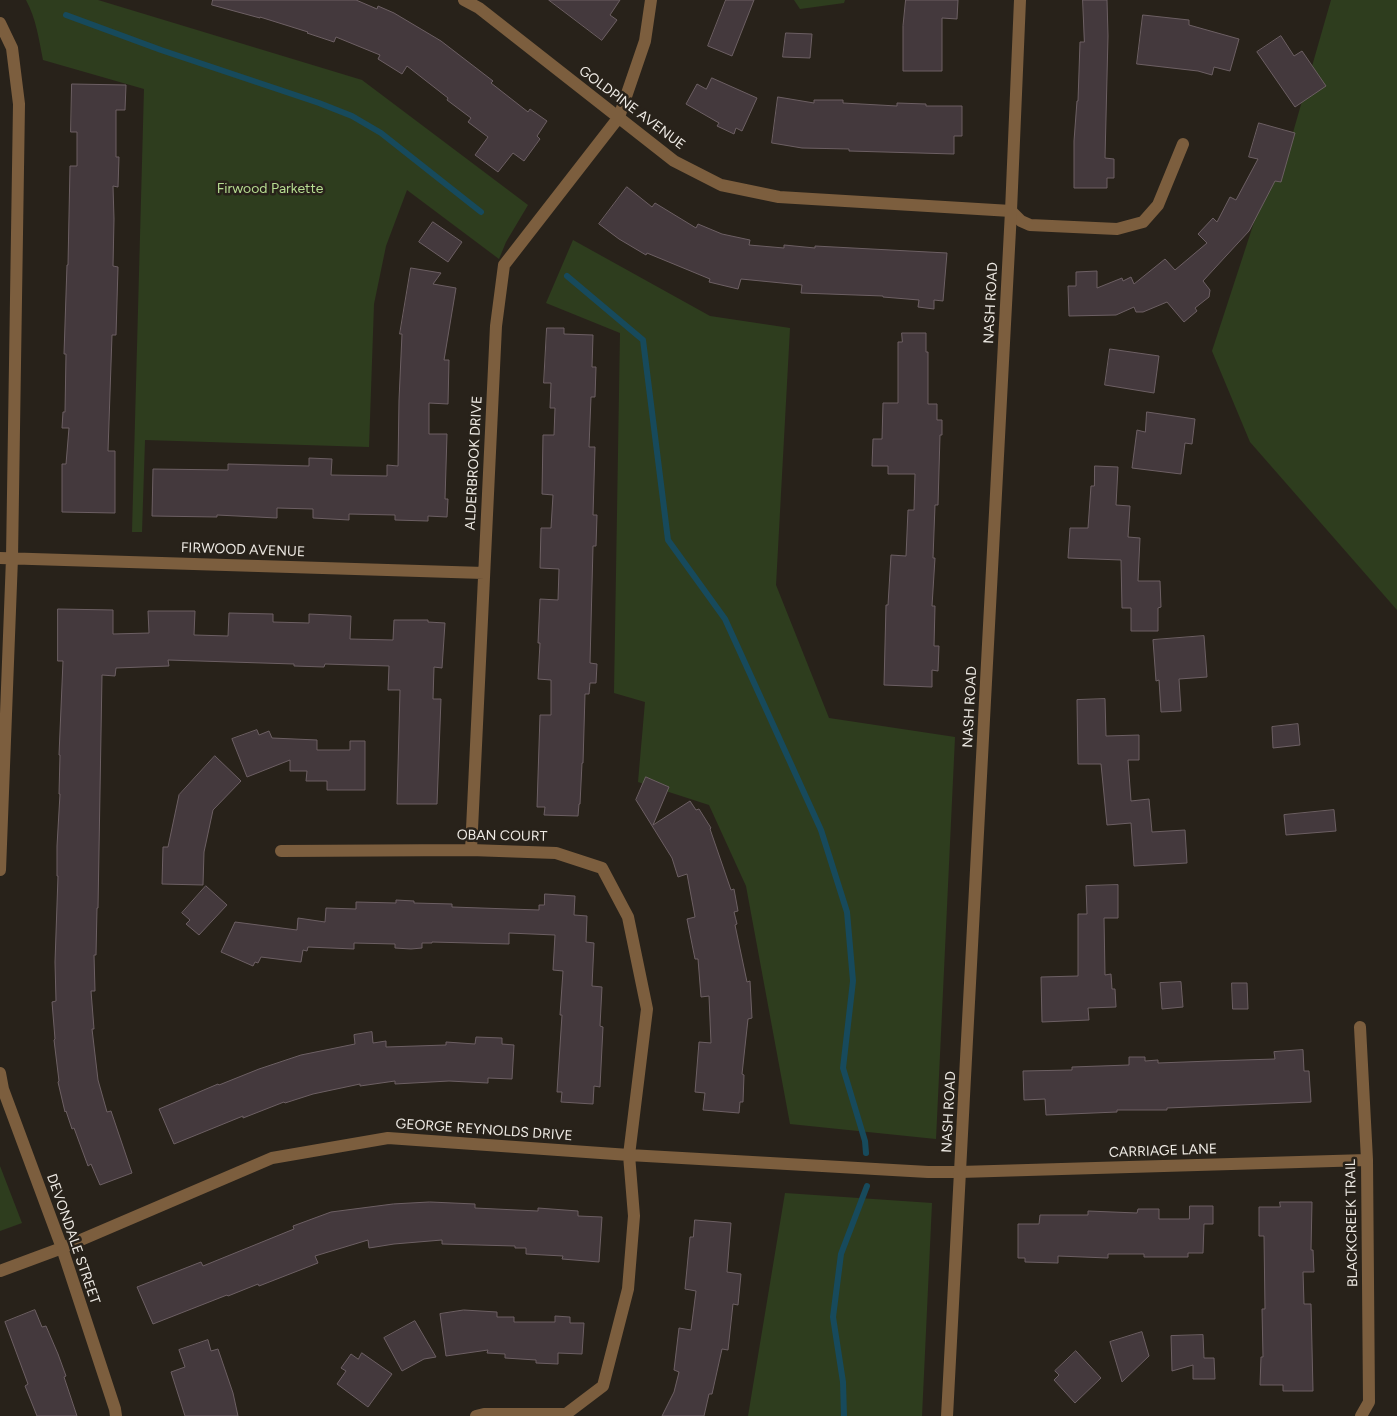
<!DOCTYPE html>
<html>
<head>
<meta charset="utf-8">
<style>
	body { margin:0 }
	canvas { display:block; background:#28221a }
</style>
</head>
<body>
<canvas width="1397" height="1416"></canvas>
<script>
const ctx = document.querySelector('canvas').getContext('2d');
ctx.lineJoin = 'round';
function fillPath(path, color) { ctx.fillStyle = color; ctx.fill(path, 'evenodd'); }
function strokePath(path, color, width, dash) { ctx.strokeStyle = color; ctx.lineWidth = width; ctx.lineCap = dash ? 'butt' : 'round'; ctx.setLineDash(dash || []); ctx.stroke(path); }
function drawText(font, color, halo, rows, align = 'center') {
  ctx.font = font + ' Figtree,sans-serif'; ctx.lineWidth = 5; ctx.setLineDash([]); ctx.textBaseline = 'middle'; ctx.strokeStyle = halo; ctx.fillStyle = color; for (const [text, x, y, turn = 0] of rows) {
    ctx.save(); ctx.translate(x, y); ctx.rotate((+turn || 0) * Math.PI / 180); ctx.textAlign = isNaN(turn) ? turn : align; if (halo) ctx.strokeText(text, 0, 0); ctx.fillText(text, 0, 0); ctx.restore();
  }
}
const green = new Path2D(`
	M26,0H98L362,80L528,205L506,242L499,259L407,190L386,246L374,304L369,447L145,440L142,532H132L144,89L43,60C39,40 36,18 26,0Z
	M794,0H845L844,3L800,9Z
	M1331,0H1397V610L1250,442L1212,351L1260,204L1292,136Z
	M573,240L710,316L790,328L776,585L829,718L955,737L936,1139L790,1124L746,886L709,805L638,782L645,702L614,693L620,333L546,303Z
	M0,1166L22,1223L0,1231Z
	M785,1193L932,1203L922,1416H748Z`);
const stream = new Path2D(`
	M66,15L161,50L319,103L352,116L381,133L481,212
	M567,276L643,340L668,540L725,619L821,830L847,912L853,981L843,1068L865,1141L866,1153
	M844,1416L843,1382L833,1317L841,1254L867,1186`);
const building = new Path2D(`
	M213,0H356L377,9L378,6L394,13L441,41L493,81L491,83L528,112L530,109L547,121L537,136L540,139L524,161L513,153L498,172L475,155L488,137L468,122L471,118L447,100L448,98L407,66L402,74L378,59L380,55L336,37L334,42L307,33L308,32L260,17V18L212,5Z
	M549,0H620L610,15L617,20L602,40Z
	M726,0H754L732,56L708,46Z
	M906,0H958L957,19L942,18V71H903V26Z
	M1083,0H1107L1108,36L1105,158L1114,159V178H1107V188H1074V141L1077,101H1078L1080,42H1084Z
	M1143,15L1189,20V25L1239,39L1230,71L1214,67L1212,75L1198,71L1137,64Z
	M786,33L812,34L810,58L783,57Z
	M1281,36L1294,56L1302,51L1326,86L1295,107L1257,52Z
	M712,78L757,98L742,131L736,128L734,134L717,126L719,123L686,104L697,84L706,89Z
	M72,84L126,85L125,110H116V157H119L118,187L113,186L114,219L113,266L118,267L116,335H112L108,451H115V513L62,512V464H66L69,428H62L63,412H65L66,354H64L67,265H68L70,166H77V132H71Z
	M778,97L814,103V100H843V103L897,106V103L926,104V106H962V136H954V154L849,151V149L802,148L772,143Z
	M1259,123L1295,133L1281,182L1275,181L1249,231L1203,281L1210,290L1209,297L1195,308L1197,311L1184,322L1167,302L1143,312H1136L1134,307L1116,315L1069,316L1068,286H1076V272L1097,271V288L1122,278L1123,281L1131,277L1134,284L1165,259L1175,270L1207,243L1198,234L1213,218L1217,222L1230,197L1236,200L1258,159L1249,157Z
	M627,187L652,207L655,203L696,228L698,224L722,234L750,240L749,245L784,248V245L815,248V246L947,253L943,301L934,300V309L918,307L919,300L883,297V296L801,293L802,285L741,279L738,289L709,282L710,279L647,253L646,255L619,239L599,224Z
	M433,222L462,242L448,262L419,242Z
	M411,268L441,273L433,284L456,288L444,360H449L448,404L429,403V434H447L445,499H448L447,517L428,516V521L395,520V515L349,514V520L313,518V509L277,508V518L217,515V517L152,516L153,469L228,470V464L309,466V458L332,459L331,475L387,476V465L398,466L399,400L402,334H400Z
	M547,328H564V334L593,335L592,367H596L595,397H591L589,447H595L593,515H597L596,546H593L590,663L597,664L596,683H590L589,694H585L583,763H582L580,804H579L578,816L544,815L545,807H537L540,715H551V680L538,679L540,643H538L540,599L558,600L559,569L540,568L541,528H551L553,495L542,494L543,435H554L555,408H550L551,383H544Z
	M902,333H926V352H928V404H937V420H942V435H940L938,505H935L933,558H935L932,606H935L934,646H939L938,671L932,670V687L884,685L886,605H888L891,555L906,556L908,510H914L915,474H888V466H872L873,439H882L883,403H898V342H902Z
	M1110,349L1159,356L1154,393L1105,385Z
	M1147,412L1195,419L1192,444L1185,443L1181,474L1132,468L1137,430L1145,432Z
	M1095,466L1118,467L1116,505L1130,506L1128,537L1140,538L1138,581H1160L1161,607L1158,608V631H1131V608H1122L1121,560L1068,558L1070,528H1088L1091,486H1094Z
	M58,609L113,610V634L149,633L148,611H195L194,635L228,636L229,613L273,614V622L309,623V614L351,616L350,639L393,640L394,620H428V622L445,623L442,668L434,667L433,699H441L437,804H397L400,690H388L389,666L325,664L324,667L294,666V664L168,660L169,666L116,668L115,676L102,675L98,908H97L96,955H94L95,991H91L94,1029H92L98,1080L107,1112L111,1111L132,1173L100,1185L91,1164L88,1166L74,1128L72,1129L66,1111L65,1112L58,1082L59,1081L54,1040L55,1039L52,1002L56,1001L55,962L58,876H57V846L60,794H59L60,755H59L63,661H58Z
	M1204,636L1207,677L1179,679L1181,711L1161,712L1159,680L1156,681L1153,640Z
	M1105,699L1106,736L1139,735V760H1128L1131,801L1149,799L1152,832L1185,830L1187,863L1134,866L1131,823L1107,825L1101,764H1078L1077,700Z
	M1298,724L1300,745L1273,748L1272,727Z
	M257,730L259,735L269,731L272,738L317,740V750H350V741H365V790H327V781H306L307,771H290V760L247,777L232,739Z
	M215,756L241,781L213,810L204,852L203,885L162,884L163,847H168L179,795Z
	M646,777L669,787L653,825L690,801L696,810L699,809L711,828L710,829L731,890L734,889L738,911L734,912L737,924L735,925L747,982L750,981L752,1018L748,1019L742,1074L744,1075L743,1102H740L739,1113L703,1110L705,1093L695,1092L699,1042L711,1043L709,996L701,997L698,959H695L687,919L695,917L687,874L678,877L672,858L636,800Z
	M1334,810L1336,831L1286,835L1284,815Z
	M1118,885V918H1104L1105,975L1111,974L1112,989H1115L1116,1007L1088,1008L1089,1020L1042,1022L1041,977L1078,976V914H1087L1086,886Z
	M206,886L227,905L199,935L186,924L190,920L182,913Z
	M545,894L575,896L574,915L587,916L586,942L594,943L592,986L602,987L600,1026L603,1027L600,1087L594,1086L593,1104L561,1102L562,1092H557L562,1015H560L563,971L553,970L555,935L509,933V944L432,942V943H422V948L411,949L395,948V944L354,943V949L308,947L307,951L303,950L301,962L261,957L258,963L255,962L253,966L221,952L235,922L297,930L298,918L325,922L326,908L356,909V902L396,903V900L414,901V903L452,904V907L539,910V905H544Z
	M1181,982L1183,1007L1162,1009L1160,983Z
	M1232,983H1247L1248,1009H1233Z
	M372,1032L373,1043L386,1041V1047L446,1045V1042L475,1044L476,1037L502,1038V1044L514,1045L512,1079L488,1078V1083L449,1081L395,1084V1081L360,1086V1084L313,1094L285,1103L284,1102L243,1118V1116L174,1144L159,1109L218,1084L219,1085L259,1069L301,1055L355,1044L354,1035Z
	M1303,1050L1304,1071H1309L1311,1102L1167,1108V1110H1117V1112L1046,1115L1045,1099L1024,1100L1023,1071L1072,1070V1067L1129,1065V1057H1145V1061L1158,1060V1063L1211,1061L1275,1059L1274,1052Z
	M430,1202L475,1204V1208L538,1211V1208L578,1211V1216L602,1217L599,1262L562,1259L563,1256L526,1254V1248H515V1246L442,1244V1240L394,1244L369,1248L368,1240L315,1256L318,1263L259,1286L258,1284L228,1296L227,1295L153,1324L137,1287L201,1262L203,1266L294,1229L293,1226L331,1212L393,1204Z
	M1280,1202H1312L1311,1250H1313L1314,1272H1303L1304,1304H1311L1313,1391H1283V1385H1260L1261,1357H1263L1262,1309H1265L1264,1236H1259V1207H1280Z
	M1190,1206H1213V1224H1204L1203,1253H1188V1257H1144V1254H1108V1258L1058,1256V1263L1025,1262V1258H1018V1224H1039L1040,1215H1088V1211L1137,1213L1138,1209H1159V1219H1189Z
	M695,1220L731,1223L727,1272L741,1274L738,1305L733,1304L728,1350L722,1349L712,1394H709L704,1416H662L674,1392L679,1372L674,1370L679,1328L691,1330L696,1291L685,1289L690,1237H693Z
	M35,1310L42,1327L46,1326L58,1354L66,1376L64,1377L77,1416H37L25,1386L28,1384L5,1322Z
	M464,1310L497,1312V1317H514V1322H555V1316L570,1317V1323H584L582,1354L558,1353V1364L536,1363V1360L505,1358V1354L487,1353L488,1350L446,1356L440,1314Z
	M415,1321L436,1357L424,1359L402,1371L384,1338Z
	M1142,1332L1149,1356L1122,1382L1110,1342Z
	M1203,1335L1204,1358H1214L1215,1379H1193V1365L1172,1371L1171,1336Z
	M208,1340L211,1351L218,1349L233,1393L238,1416H185L171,1372L185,1367L179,1350Z
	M1076,1351L1101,1378L1075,1403L1054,1380L1059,1375L1055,1371Z
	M362,1353L392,1374L368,1407L337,1384L346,1371L341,1368L351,1354L358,1359Z`);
const minor = new Path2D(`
	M464,0L479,8L674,161L721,185L779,197L1011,211L1021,221L1030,225L1117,229L1143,222L1158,205L1183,144
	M0,23L12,48L19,104L12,558L0,870
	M0,558L484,573
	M471,850L496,326L504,265L619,117L645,41L651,0
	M281,851L471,850L556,853L602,868L628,917L647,1009L629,1155L634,1216L628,1289L603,1386L566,1414H484L476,1416
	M1360,1027L1367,1160L1369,1402L1361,1416
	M0,1073L3,1089L62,1248L115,1409L116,1416
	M0,1271L62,1248L272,1158L388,1138L629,1155L928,1172H960L1367,1160`);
const tertiary = new Path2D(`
	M947,1416L1011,211L1020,0`);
const streetNames = [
	["GOLDPINE AVENUE",632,108,37],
	["NASH ROAD",991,303,-87],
	["ALDERBROOK DRIVE",474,463,-87],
	["FIRWOOD AVENUE",243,550,2],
	["NASH ROAD",970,707,-87],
	["OBAN COURT",502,836,1],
	["NASH ROAD",949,1112,-87],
	["GEORGE REYNOLDS DRIVE",484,1130,4],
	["CARRIAGE LANE",1163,1151,-2],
	["BLACKCREEK TRAIL",1352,1223,-91],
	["DEVONDALE STREET",73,1239,71]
];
const parkNames = [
	["Firwood Parkette",270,189]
];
fillPath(green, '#2e3d1e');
strokePath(stream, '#174a5c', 6);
fillPath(building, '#44393d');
strokePath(building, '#6c5f63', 1);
strokePath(minor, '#7c5e3e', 12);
strokePath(tertiary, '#7c5e3e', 12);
drawText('14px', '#eeeae4', '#28221a', streetNames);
drawText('14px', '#b7dd92', '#28221a', parkNames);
</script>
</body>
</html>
